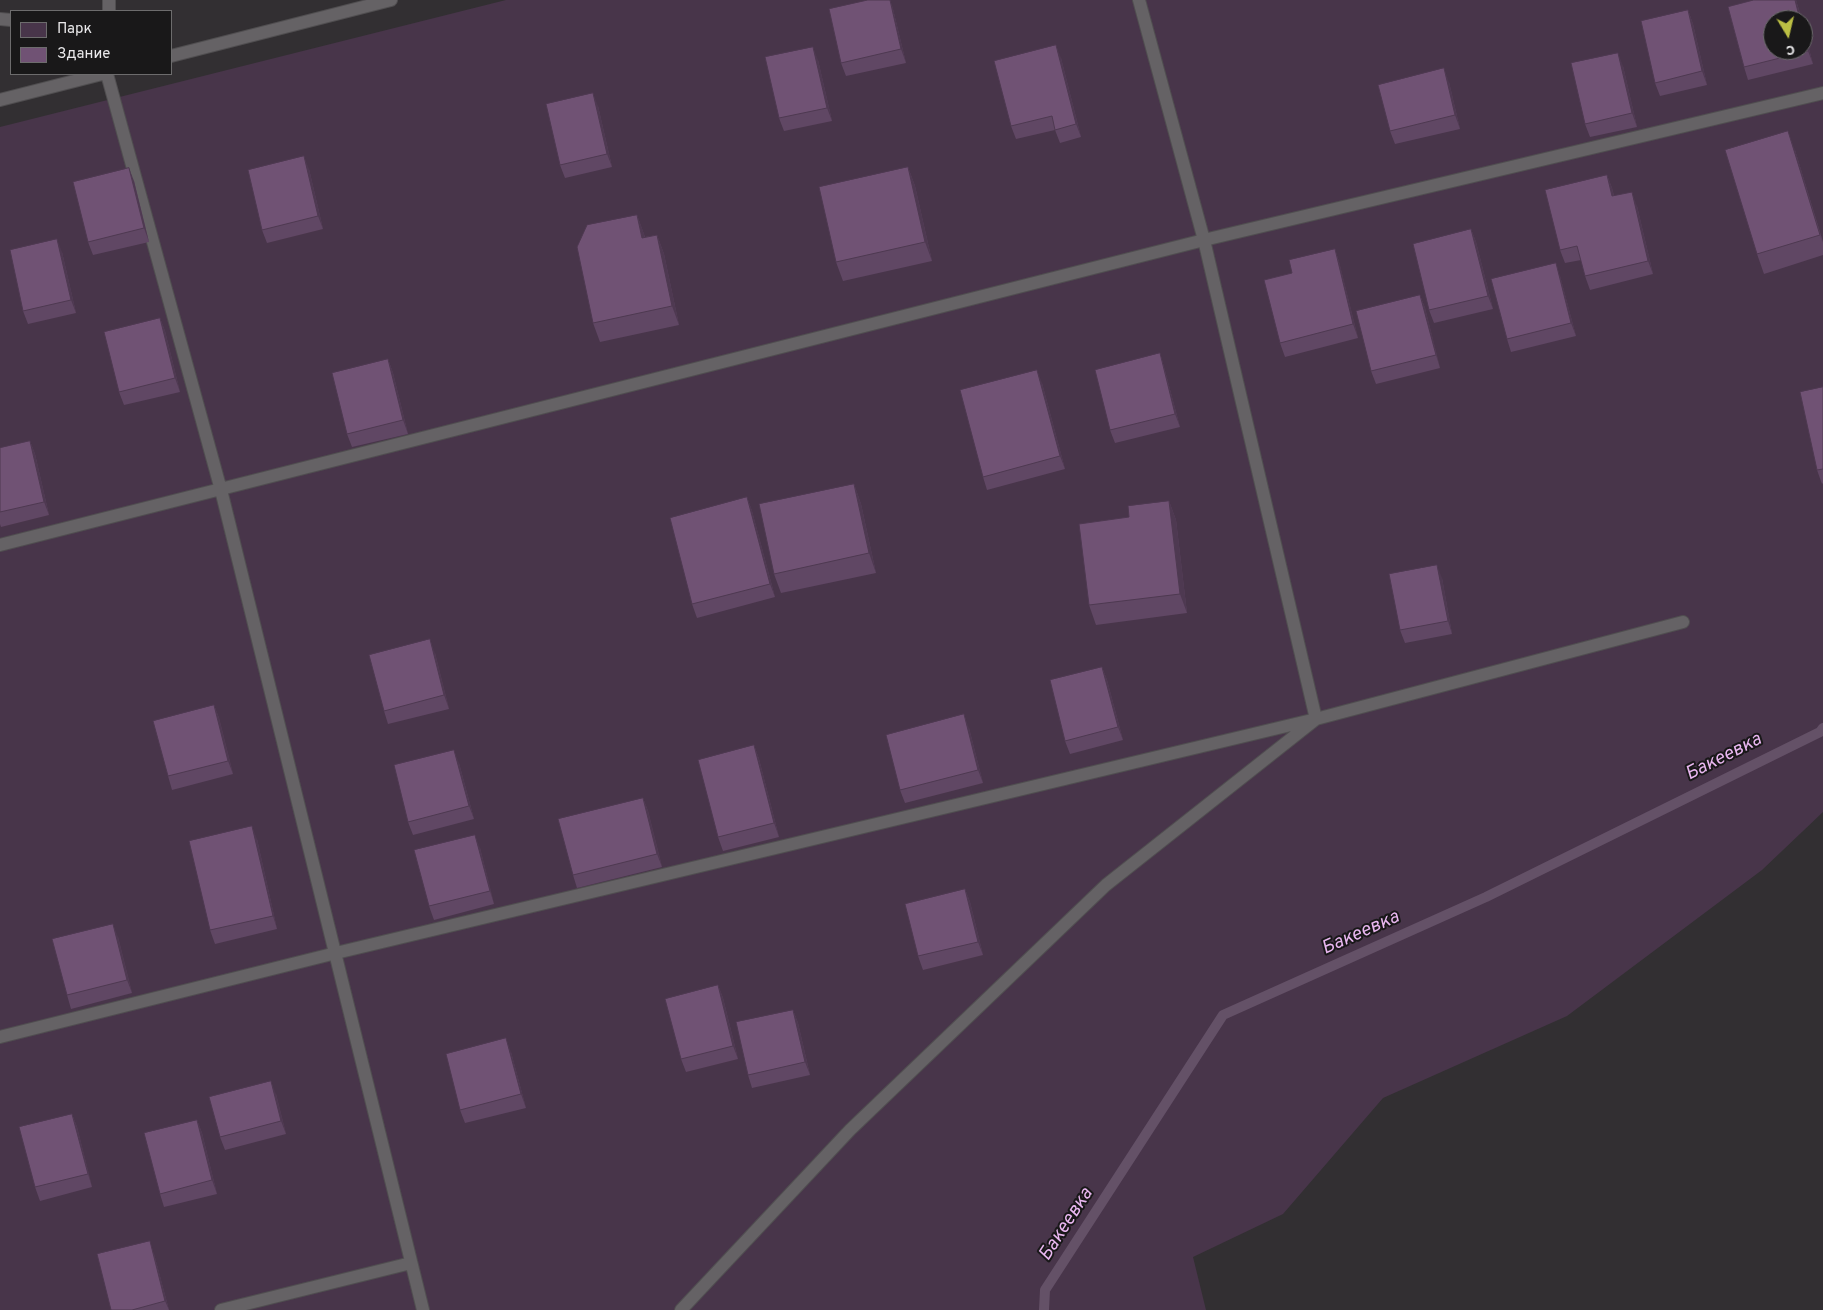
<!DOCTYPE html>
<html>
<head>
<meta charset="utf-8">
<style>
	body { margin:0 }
	#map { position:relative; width:1823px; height:1310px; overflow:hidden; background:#322f32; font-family:Overpass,sans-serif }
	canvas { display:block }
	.legend { position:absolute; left:10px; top:10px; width:162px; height:65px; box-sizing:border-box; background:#191819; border:1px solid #6d6c6d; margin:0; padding:6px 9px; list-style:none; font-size:15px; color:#eae9eb }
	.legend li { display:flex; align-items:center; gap:10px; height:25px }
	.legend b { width:25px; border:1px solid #6d6c6d }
	.north { position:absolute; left:1763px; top:10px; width:50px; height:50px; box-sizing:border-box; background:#191819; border:1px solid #6d6c6d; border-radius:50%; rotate:171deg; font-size:14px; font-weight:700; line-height:20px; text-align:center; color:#eae9eb }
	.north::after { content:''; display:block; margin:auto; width:18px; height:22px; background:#bcbf44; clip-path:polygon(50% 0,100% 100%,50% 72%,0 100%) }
</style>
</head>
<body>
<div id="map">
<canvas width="1823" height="1310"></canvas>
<ul class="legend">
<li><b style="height:14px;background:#48354a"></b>Парк</li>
<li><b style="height:14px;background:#705274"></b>Здание</li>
</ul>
<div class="north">С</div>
</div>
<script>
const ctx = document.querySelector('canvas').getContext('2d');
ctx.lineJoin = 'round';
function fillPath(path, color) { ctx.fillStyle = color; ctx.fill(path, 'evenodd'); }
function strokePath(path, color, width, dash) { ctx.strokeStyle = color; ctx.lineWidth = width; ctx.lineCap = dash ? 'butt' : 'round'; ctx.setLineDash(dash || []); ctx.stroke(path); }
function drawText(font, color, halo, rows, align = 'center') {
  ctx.font = font + ' Overpass,sans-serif'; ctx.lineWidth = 4; ctx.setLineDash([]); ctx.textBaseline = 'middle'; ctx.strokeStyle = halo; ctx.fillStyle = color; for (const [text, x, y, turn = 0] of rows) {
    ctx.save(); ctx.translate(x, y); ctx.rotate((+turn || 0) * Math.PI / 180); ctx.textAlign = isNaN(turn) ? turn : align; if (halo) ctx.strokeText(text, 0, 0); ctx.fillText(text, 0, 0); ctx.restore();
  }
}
const green = new Path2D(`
	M506,0H1823V812L1762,870L1567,1016L1383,1098L1283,1214L1193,1257L1206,1310H0V127ZM1773,20H1803V50H1773Z`);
const stream = new Path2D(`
	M1044,1310L1045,1290L1223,1015L1486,897L1820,732L1823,728`);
const service = new Path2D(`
	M109,11V0
	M0,19L11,20
	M171,56L391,0
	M107,74L221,490L423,1310
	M0,100L102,74
	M0,545L1204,240L1823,93
	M0,1037L336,953L1316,719L1683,622
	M221,1310L411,1263
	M681,1310L850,1130L1106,885L1316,719L1204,240L1139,0`);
const wall = new Path2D(`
	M868,0H890L893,9L906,63L846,76L841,63Z
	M1754,0H1796L1802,20H1773V50H1803V26L1813,64L1748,80L1744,67L1728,7Z
	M1688,10L1693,24L1707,85L1660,96L1655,83Z
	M1061,58L1081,137L1060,143L1055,130L1016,139L1011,126Z
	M818,60L832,121L784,131L779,118Z
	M1623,66L1637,127L1590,137L1585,124Z
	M1449,82L1460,129L1395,144L1390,131Z
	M598,106L612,167L565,178L560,165Z
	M1795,150L1823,242V255L1764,274L1757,254Z
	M908,167L915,186L932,261L843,281L836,262Z
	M309,169L323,229L267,243L262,230Z
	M1607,175L1612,188L1614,196L1637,206L1653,274L1590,290L1585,276L1581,260L1565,263L1560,250Z
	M134,181L149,242L93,255L88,242Z
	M637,215L645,237L657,235L664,254L679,325L600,342L593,323Z
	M1471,229L1476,242L1493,309L1434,323L1429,310Z
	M1335,249L1339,262L1358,338L1285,357L1280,343L1292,273Z
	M62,252L76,313L28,324L23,311Z
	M1560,276L1576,336L1511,352L1507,339Z
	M1420,295L1425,308L1440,368L1376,384L1371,371Z
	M160,318L165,331L180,392L124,405L119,392Z
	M1160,353L1164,367L1180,427L1115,443L1110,430Z
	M388,359L393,373L408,434L352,447L347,434Z
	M1042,383L1065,469L987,490L983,477Z
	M1823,387V483L1822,484L1817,470Z
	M30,441L35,454L49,515L1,527L0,524V448Z
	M854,484L861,504L876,573L781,593L774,574Z
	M747,497L752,511L775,597L697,618L692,604Z
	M1169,501L1176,520L1187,613L1096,625L1089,605L1129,517Z
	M1442,578L1452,634L1405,643L1400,630Z
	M435,653L449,709L388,724L384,711Z
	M1102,667L1107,680L1123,740L1070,754L1065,741Z
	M214,705L219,718L233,774L172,790L168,776Z
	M969,728L983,783L905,803L900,790Z
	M754,745L759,759L779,837L723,851L718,837Z
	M459,763L474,819L413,835L408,822Z
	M643,798L648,811L662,867L577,888L573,875Z
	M257,839L277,929L215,944L210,930Z
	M480,848L494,904L434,920L429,906Z
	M965,889L970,902L983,955L923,970L918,956Z
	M118,937L132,993L71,1009L67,995Z
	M718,985L723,998L738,1059L686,1072L681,1059Z
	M793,1010L798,1023L810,1075L752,1088L748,1075Z
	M511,1052L526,1108L465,1123L460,1110Z
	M276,1094L286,1134L225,1150L220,1137Z
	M72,1114L77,1127L92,1187L40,1201L35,1187Z
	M197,1120L202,1133L217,1194L164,1207L160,1194Z
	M154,1254L169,1310H111Z`);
const shadedWall = new Path2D(`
	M890,0L893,9L906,63L901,49Z
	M1795,0H1796L1797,4L1802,20H1800Z
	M1688,10L1693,24L1707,85L1702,71Z
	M1803,26L1813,64L1808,51L1803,31Z
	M1056,45L1061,58L1081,137L1076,124Z
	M813,47L818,60L832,121L827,108Z
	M1618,53L1623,66L1637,127L1632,113Z
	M1444,68L1449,82L1460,129L1455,115Z
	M593,93L598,106L612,167L607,154Z
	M1788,131L1795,150L1823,244L1820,235Z
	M304,156L309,169L323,229L318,216Z
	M908,167L915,186L932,261L925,242Z
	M129,168L134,181L149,242L144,228Z
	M1607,175L1612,188L1617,210L1612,196Z
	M1632,192L1637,206L1653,274L1648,261Z
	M637,215L644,234L649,257L642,238Z
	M1471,229L1476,242L1493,309L1488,296Z
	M657,235L664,254L679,325L672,306Z
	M57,239L62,252L76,313L71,300Z
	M1335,249L1339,262L1358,338L1353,324Z
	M1556,263L1560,276L1576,336L1571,323Z
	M1420,295L1425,308L1440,368L1436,355Z
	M160,318L165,331L180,392L175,378Z
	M1160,353L1164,367L1180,427L1175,414Z
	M388,359L393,373L408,434L403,420Z
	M1037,370L1042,383L1065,469L1060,456Z
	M30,441L35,454L49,515L44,502Z
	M854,484L861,504L876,573L869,553Z
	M747,497L752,511L775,597L770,584Z
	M1169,501L1176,520L1187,613L1180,594Z
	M1437,565L1442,578L1452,634L1448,621Z
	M430,639L435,653L449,709L444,695Z
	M1102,667L1107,680L1123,740L1118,727Z
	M214,705L219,718L233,774L228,761Z
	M964,714L969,728L983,783L978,770Z
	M754,745L759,759L779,837L774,823Z
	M454,750L459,763L474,819L469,806Z
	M643,798L648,811L662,867L657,854Z
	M252,826L257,839L277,929L273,916Z
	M475,835L480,848L494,904L490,891Z
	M965,889L970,902L983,955L978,942Z
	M113,924L118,937L132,993L127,980Z
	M718,985L723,998L738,1059L733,1046Z
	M793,1010L798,1023L810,1075L805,1062Z
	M506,1038L511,1052L526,1108L521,1094Z
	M271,1081L276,1094L286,1134L281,1121Z
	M72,1114L77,1127L92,1187L88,1174Z
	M197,1120L202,1133L217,1194L212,1180Z
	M150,1241L154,1254L169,1310L165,1301Z`);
const building = new Path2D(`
	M868,0H890L901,49L841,63L829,9Z
	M1754,0H1795L1800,20H1773V50H1803V31L1808,51L1744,67L1728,7Z
	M1688,10L1702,71L1655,83L1641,21Z
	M1056,45L1076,124L1055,130L1052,116L1011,126L994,61Z
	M813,47L827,108L779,118L765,57Z
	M1618,53L1632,113L1585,124L1571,63Z
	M1444,68L1455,115L1390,131L1378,85Z
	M593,93L607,154L560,165L546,104Z
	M1788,131L1820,235L1757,254L1725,150Z
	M304,156L318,216L262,230L248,170Z
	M908,167L925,242L836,262L819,187Z
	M129,168L144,228L88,242L73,182Z
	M1607,175L1612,196L1632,192L1648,261L1585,276L1577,246L1560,250L1545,190Z
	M637,215L642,238L657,235L672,306L593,323L577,247L587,225Z
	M1471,229L1488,296L1429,310L1413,244Z
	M57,239L71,300L23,311L10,250Z
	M1335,249L1353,324L1280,343L1264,280L1292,273L1289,260Z
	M1556,263L1571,323L1507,339L1491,279Z
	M1420,295L1436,355L1371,371L1356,311Z
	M160,318L175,378L119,392L104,332Z
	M1160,353L1175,414L1110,430L1095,370Z
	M388,359L403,420L347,434L332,373Z
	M1037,370L1060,456L983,477L960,390Z
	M1823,387V469L1817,470L1800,392Z
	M30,441L44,502L0,512V448Z
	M854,484L869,553L774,574L759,504Z
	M747,497L770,584L692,604L670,518Z
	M1169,501L1180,594L1089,605L1079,524L1129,517L1128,506Z
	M1437,565L1448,621L1400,630L1389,574Z
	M430,639L444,695L384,711L369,655Z
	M1102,667L1118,727L1065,741L1050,680Z
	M214,705L228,761L168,776L153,721Z
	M964,714L978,770L900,790L886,735Z
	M754,745L774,823L718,837L698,760Z
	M454,750L469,806L408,822L394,765Z
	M643,798L657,854L573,875L558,819Z
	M252,826L273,916L210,930L189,841Z
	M475,835L490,891L429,906L414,850Z
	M965,889L978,942L918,956L905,904Z
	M113,924L127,980L67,995L52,939Z
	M718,985L733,1046L681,1059L665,999Z
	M793,1010L805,1062L748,1075L736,1022Z
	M506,1038L521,1094L460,1110L446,1054Z
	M271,1081L281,1121L220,1137L209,1097Z
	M72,1114L88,1174L35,1187L19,1127Z
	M197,1120L212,1180L160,1194L144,1133Z
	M150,1241L165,1301L132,1310H111L97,1254Z`);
const waterNames = [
	["Бакеевка",1724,758,-27],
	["Бакеевка",1361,934,-24],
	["Бакеевка",1067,1225,-57]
];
fillPath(green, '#48354a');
strokePath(stream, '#645167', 10);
strokePath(service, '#504e50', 14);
strokePath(service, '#656265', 12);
fillPath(wall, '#604764');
fillPath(shadedWall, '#4e3951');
fillPath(building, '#705274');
strokePath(building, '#4e3951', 1);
drawText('italic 19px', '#e9b7f0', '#191819', waterNames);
</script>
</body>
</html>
